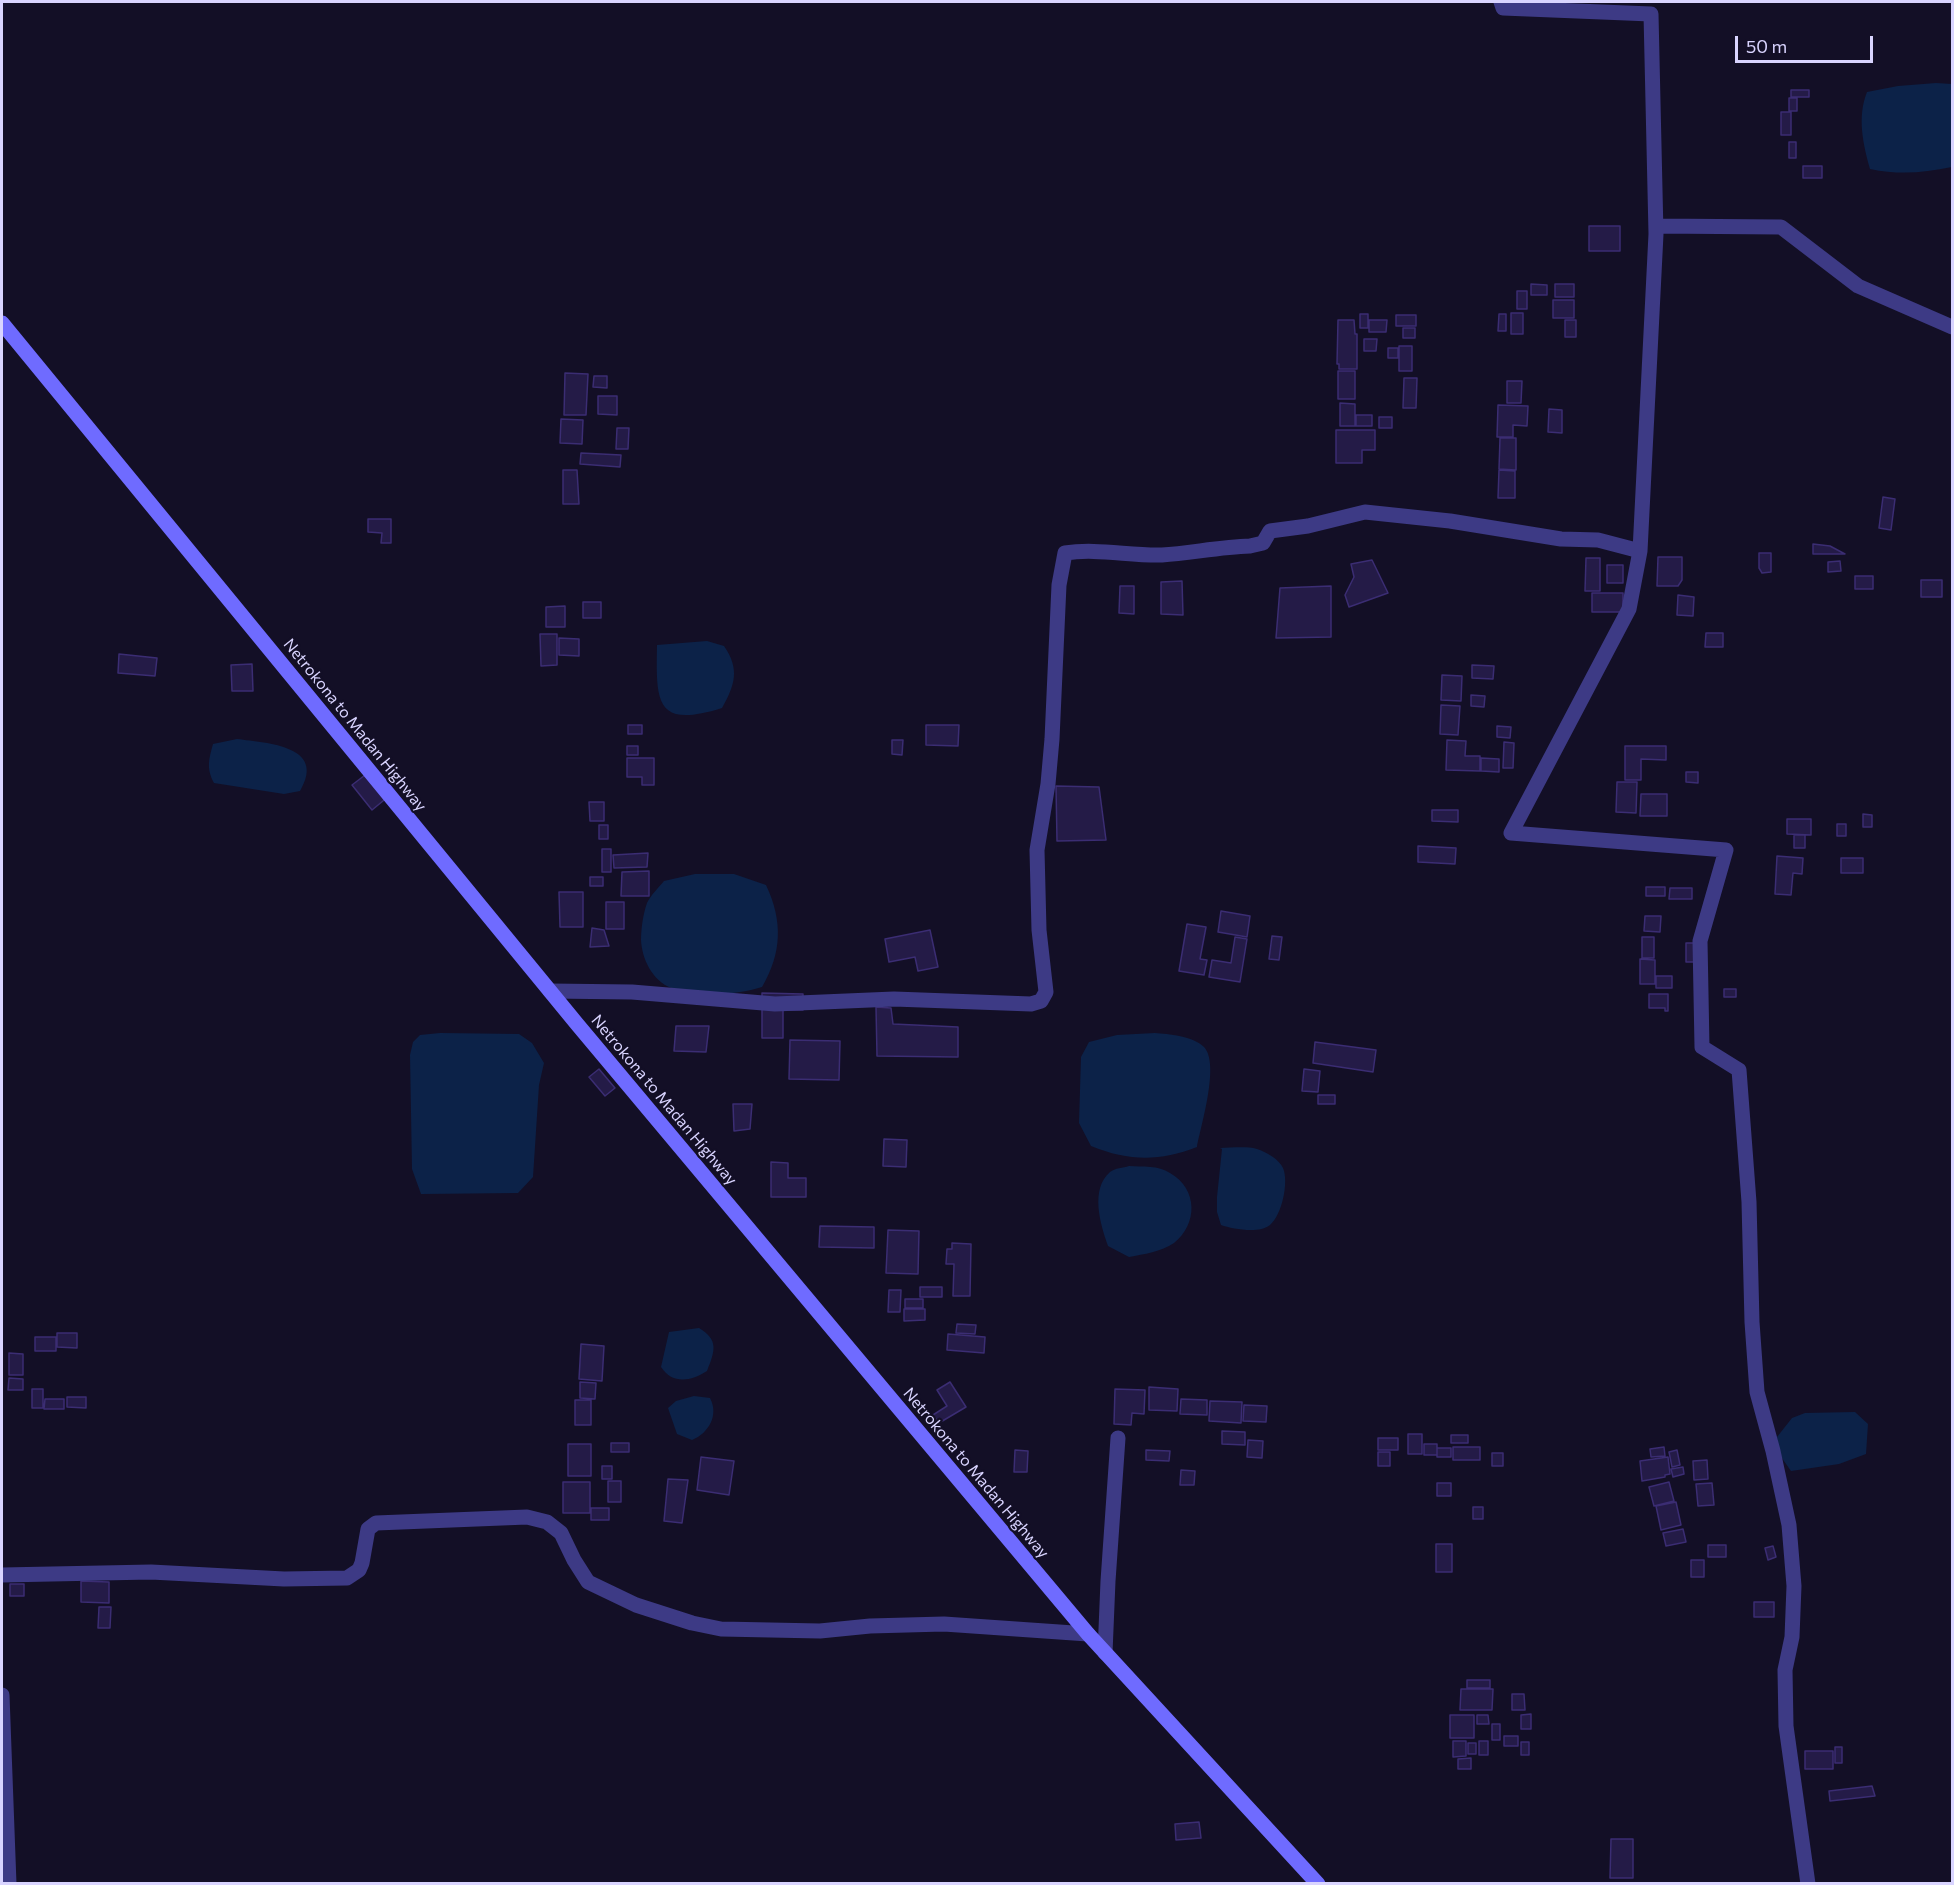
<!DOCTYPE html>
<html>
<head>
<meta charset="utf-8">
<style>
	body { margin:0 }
	#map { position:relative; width:1954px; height:1885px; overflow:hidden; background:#130f26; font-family:Commissioner,sans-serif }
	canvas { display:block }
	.frame { position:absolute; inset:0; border:3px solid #d9d4ff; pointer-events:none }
	.scale { position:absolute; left:1735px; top:36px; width:138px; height:27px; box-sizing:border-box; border:3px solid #d9d4ff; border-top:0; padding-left:8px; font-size:18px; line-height:21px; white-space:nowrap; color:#d9d4ff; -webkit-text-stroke:4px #130f26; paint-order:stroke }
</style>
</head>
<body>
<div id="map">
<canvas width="1954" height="1885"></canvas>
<div class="frame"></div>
<div class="scale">50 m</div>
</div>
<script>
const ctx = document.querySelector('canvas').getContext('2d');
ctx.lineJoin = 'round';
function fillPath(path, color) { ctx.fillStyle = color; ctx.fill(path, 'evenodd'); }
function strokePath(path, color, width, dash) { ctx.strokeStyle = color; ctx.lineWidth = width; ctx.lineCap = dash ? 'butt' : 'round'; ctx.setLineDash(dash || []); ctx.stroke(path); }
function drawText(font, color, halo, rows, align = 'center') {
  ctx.font = font + ' Commissioner,sans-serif'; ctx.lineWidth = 4.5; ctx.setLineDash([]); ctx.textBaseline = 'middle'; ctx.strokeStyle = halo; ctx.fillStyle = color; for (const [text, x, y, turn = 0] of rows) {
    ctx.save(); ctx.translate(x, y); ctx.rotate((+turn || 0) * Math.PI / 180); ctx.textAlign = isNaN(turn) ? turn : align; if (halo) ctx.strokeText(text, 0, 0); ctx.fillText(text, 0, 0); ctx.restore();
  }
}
const water = new Path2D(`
	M1936,83L1952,84V167C1923,173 1899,175 1870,169C1863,144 1857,117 1867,92L1898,86Z
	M707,641L724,646C740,669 735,685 722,708C655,729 656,702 657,645Z
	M237,739C268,743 327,746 300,791L284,794L214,783C206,768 209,759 213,744Z
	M695,874H734L766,885C783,921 782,953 762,987C738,995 695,998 671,988C652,980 642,959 641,940C641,929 643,914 647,903C651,895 658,888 664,881Z
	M440,1033L519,1034L532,1043L544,1063L539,1085L533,1177L518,1193L421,1194L412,1169L410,1055L413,1042L420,1035Z
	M1155,1033C1168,1034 1193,1036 1204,1047C1220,1064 1201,1125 1197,1147C1159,1162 1128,1161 1091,1146L1079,1123L1081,1057L1089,1042L1117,1035Z
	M1220,1148C1231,1148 1246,1146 1257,1149C1266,1152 1279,1159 1283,1168C1289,1182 1282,1215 1270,1225C1259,1234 1233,1229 1221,1225L1217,1212V1197L1222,1149Z
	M1129,1166C1143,1167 1158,1165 1170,1173C1198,1189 1198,1224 1174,1243C1161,1252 1144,1254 1129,1257L1108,1246C1100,1224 1090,1189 1110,1172C1115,1168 1123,1168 1129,1166Z
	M699,1328C719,1340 715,1351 707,1371C691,1381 673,1385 661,1367L669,1332Z
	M694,1396L710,1398C719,1415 709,1433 692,1440L677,1434L668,1408L676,1401Z
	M1855,1412L1868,1424L1866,1454L1839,1464L1791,1471L1779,1454L1777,1437L1792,1418L1805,1413Z`);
const building = new Path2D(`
	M1791,90H1809V97H1791Z
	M1789,98H1797V111H1789Z
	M1781,112H1791V135H1781Z
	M1789,142H1796V158H1789Z
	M1803,166H1822V178H1803Z
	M1589,226H1620V251H1589Z
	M1531,284L1547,285V295H1531Z
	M1555,284H1574V297H1555Z
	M1517,291H1527V309H1517Z
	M1553,300H1574V318H1553Z
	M1511,313H1523V334H1511Z
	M1360,314H1368V328H1360Z
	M1499,314H1506V331H1498Z
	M1396,315H1416V326H1396Z
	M1338,320H1354L1355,334H1357V369H1339V364H1337Z
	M1369,320H1387L1386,332H1369Z
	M1565,320H1576V337H1565Z
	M1403,328H1415V338H1403Z
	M1364,339H1377L1376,351H1364Z
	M1399,346H1412V371H1399Z
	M1388,348H1398V358H1388Z
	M1338,371H1355V399H1338Z
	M565,373L588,374L586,415H564Z
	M594,376H607V388L593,387Z
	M1404,378H1417L1416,408H1403Z
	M1507,381H1522L1521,403H1507Z
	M598,396H617V415L598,414Z
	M1340,403L1355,404V426H1340Z
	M1498,405L1528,406L1527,426L1513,425V437H1497Z
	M1549,409L1562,410V433L1548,432Z
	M1356,415H1372V426H1356Z
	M1379,417H1392V428H1379Z
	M561,419L583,420L582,444L560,443Z
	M617,428H629L628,449H616Z
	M1336,430H1375V450H1362V463H1336Z
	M1500,438H1516V470L1499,469Z
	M581,453L621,455L620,467L580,464Z
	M563,470H577L579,504H563Z
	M1499,470L1515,471V498H1498Z
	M1883,497L1895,499L1891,530L1879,528Z
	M368,519H391V543H381L382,533L368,532Z
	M1813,544L1830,546L1845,554H1813Z
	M1759,553H1771V572L1762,573L1759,568Z
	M1658,557H1682V580L1678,586H1657Z
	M1586,558H1600V591H1585Z
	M1372,560L1388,593L1349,607L1345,595L1354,577L1351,564Z
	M1840,561L1841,571L1828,572V562Z
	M1607,565H1623V583H1607Z
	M1855,576H1873V589H1855Z
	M1921,580H1942V597H1921Z
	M1182,581L1183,615L1161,614V582Z
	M1120,586H1134V614L1119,613Z
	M1331,586V637L1276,638L1280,588Z
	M1592,593H1623V612H1592Z
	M1678,595L1694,597L1693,616L1677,615Z
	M583,602H601V618H583Z
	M565,606V627H546V607Z
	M1706,633H1723V647H1705Z
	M540,634H557V665L541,666Z
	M559,638L579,639V656L559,655Z
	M119,654L157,658L155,676L118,673Z
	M252,664L253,691H232L231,665Z
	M1472,665L1494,666L1493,679L1472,678Z
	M1442,675L1462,676L1461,701L1441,700Z
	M1471,695L1485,696L1484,707L1471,706Z
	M1441,705L1460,706L1458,735L1440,734Z
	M628,725H642V734H628Z
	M926,725H959L958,746L926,745Z
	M1497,726L1511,727L1510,738L1497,737Z
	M892,740H903L902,755L892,754Z
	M1447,740L1466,741L1465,756H1480V771L1446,770Z
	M1504,742L1514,743L1513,768H1503Z
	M627,746H638V755H627Z
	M1625,746H1666V760L1641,759V780H1625Z
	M627,758H654V785H642V777H627Z
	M1481,758L1499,759V772L1481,771Z
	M369,772L389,796L372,810L352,785Z
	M1686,772H1698V783L1686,782Z
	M1617,782H1637L1636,813L1616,812Z
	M1056,786L1099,787L1106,840L1057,841Z
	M1641,794H1667V816H1640Z
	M589,802H604V821H590Z
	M1432,810H1458V822L1432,821Z
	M1863,814L1872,815V827H1863Z
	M1787,819H1811V835L1787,834Z
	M1837,824H1846V836H1837Z
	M599,825H608V839H599Z
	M1794,835H1805V848H1794Z
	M1418,846L1456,848L1455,864L1418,862Z
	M602,849H611V872H602Z
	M648,853L647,867L614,868L613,855Z
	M1777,856L1803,858L1802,874L1793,873L1791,895L1775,894Z
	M1841,858H1863V873H1841Z
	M649,871V896H621L622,872Z
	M590,877H603V886H590Z
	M1646,887H1665V896H1646Z
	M1670,888H1692V899H1669Z
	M559,892H583V927H560Z
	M606,902H624V929H606Z
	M1221,911L1250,916L1247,937L1218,932Z
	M1645,916H1661L1660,932L1644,931Z
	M1187,924L1206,927L1200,959L1207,960L1204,975L1179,971Z
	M592,928L604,930L609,946L590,947Z
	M930,930L938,967L918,971L915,957L889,962L885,939Z
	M1272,936L1282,937L1279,960L1269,959Z
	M1235,937L1247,939L1240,982L1209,977L1212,960L1231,963Z
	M1642,937H1654V958H1642Z
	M1686,943H1697V962H1686Z
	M1640,959L1655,960V984H1640Z
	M1656,976H1672V988H1656Z
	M1724,989H1736V997H1724Z
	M762,993L803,994V1010H783V1038H762Z
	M1649,994H1668V1011H1665V1008H1649Z
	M876,1007L891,1008L893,1024L958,1027V1057L877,1056Z
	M676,1026H709L706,1052L674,1051Z
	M790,1040L840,1041L839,1080L789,1079Z
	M1315,1042L1376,1050L1373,1072L1313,1063Z
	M599,1069L615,1088L605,1096L589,1077Z
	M1304,1069L1320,1071L1318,1092L1302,1091Z
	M1318,1095H1335V1104H1318Z
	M733,1104H752L750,1129L734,1131Z
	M884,1139L907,1140L906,1167L883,1166Z
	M771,1162L788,1163V1178H806V1197H771Z
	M820,1226L874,1227V1248L819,1247Z
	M888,1230L919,1231L918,1274L886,1273Z
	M952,1243L971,1244L970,1296H953L954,1264H946L947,1249H952Z
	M920,1287H942V1297H920Z
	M889,1290H901L900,1312H888Z
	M905,1299H923V1308H905Z
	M904,1309H925V1320L904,1321Z
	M957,1324L976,1325L975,1334L956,1333Z
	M57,1333H77V1348L57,1347Z
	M948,1334L985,1337L984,1353L947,1350Z
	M35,1337H56V1351H35Z
	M581,1344L604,1346L602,1381L579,1379Z
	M9,1353L23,1354V1375H9Z
	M9,1378L23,1379V1390H8Z
	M580,1382L596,1383L595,1399L580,1398Z
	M950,1382L966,1407L939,1423L933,1415L947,1406L937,1390Z
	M1149,1387L1178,1389L1177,1411L1149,1410Z
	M32,1389H43V1408H32Z
	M1115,1389L1145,1390L1144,1414L1132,1413L1131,1425L1114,1424Z
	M67,1397H86V1408L67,1407Z
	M45,1399H64V1409H44Z
	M1181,1399L1207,1400V1415L1180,1414Z
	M575,1400H591V1425H575Z
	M1210,1401L1242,1402L1241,1423L1209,1421Z
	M1244,1405L1267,1406L1266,1422L1243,1421Z
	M1222,1431L1245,1432V1445L1222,1444Z
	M1408,1434H1422V1454H1408Z
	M1451,1435H1468V1443H1451Z
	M1378,1438H1398V1450H1378Z
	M1248,1440L1263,1441L1262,1458L1247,1457Z
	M611,1443H629V1452H611Z
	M568,1444H591V1476H568Z
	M1424,1444H1437V1455H1424Z
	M1453,1447H1480V1460H1453Z
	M1664,1447L1665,1456L1651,1457L1650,1449Z
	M1437,1448H1451V1457H1437Z
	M1015,1450L1028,1451L1027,1472H1014Z
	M1146,1450L1170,1451L1169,1461L1146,1460Z
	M1677,1450L1680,1465L1672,1467L1669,1452Z
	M1378,1452H1390V1466H1378Z
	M1492,1453H1503V1466H1492Z
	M701,1457L734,1461L729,1495L697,1490Z
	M1668,1457L1670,1474L1665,1475V1477L1642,1481L1640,1461Z
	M1707,1460L1708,1479L1694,1480L1693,1461Z
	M602,1466H612V1479H602Z
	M1683,1467L1684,1474L1673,1477L1671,1469Z
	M1181,1470L1195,1471L1194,1485H1180Z
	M668,1479L688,1480L682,1523L664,1521Z
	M608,1481H621V1502H608Z
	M563,1482H590V1513H563Z
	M1669,1482L1674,1501L1654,1506L1649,1487Z
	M1437,1483H1451V1496H1437Z
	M1712,1483L1714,1505L1698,1506L1696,1484Z
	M1676,1502L1681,1525L1661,1530L1656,1506Z
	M1473,1507H1483V1519H1473Z
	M591,1508H609V1520H591Z
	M1683,1529L1686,1542L1666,1546L1663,1533Z
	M1436,1544H1452V1572H1436Z
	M1708,1545H1726V1557H1708Z
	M1773,1546L1776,1557L1768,1560L1765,1548Z
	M1691,1560H1704V1577H1691Z
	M81,1581L109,1582V1603L81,1602Z
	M10,1584H24V1596H10Z
	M1754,1602H1774V1617H1754Z
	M99,1607H111L110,1628H98Z
	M1467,1680H1490V1688H1467Z
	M1461,1689H1493L1492,1710H1460Z
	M1512,1694H1524L1525,1710H1512Z
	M1531,1714V1729H1521V1715Z
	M1450,1715H1474V1738H1450Z
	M1477,1715H1488L1489,1724H1477Z
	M1492,1724H1500V1740H1492Z
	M1504,1736H1518V1746H1504Z
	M1453,1741H1466V1756L1453,1757Z
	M1479,1741H1488V1755H1479Z
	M1521,1742H1529V1755H1521Z
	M1468,1743H1476V1754H1468Z
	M1835,1747H1842V1763H1835Z
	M1805,1751H1833V1769H1805Z
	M1471,1758V1769H1458V1759Z
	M1872,1786L1875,1796L1830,1801L1829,1791Z
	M1199,1822L1201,1838L1176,1840L1175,1824Z
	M1611,1839H1633V1878H1610Z`);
const minor = new Path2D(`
	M1501,2L1503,8L1651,14L1656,234L1640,551L1629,609L1511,833L1726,850L1700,941L1702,1047L1739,1070L1749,1202L1752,1322L1757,1392L1773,1451L1789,1525L1794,1586L1792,1637L1785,1670L1786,1726L1808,1884
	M1656,226L1781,227L1858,286L1952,327
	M550,991L632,992L775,1004L894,999L1031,1004L1041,1001L1046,992L1039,930L1037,850L1048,784L1052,739L1059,585L1065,553C1097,548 1130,556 1162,555C1191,553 1220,547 1250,546L1263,543L1270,531L1308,526L1365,512L1450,521L1561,539L1598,540L1640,551
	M2,1575L151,1572L284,1579L347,1578L359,1570L362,1563L368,1529L376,1523L527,1517L547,1522L561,1533L574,1560L588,1582L636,1605L692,1623L721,1629L820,1631L870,1626L944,1624L1088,1634
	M1105,1653L1108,1581L1118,1438
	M2,1695L9,1884`);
const secondary = new Path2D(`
	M2,323L577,1024L1088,1634L1318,1884`);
const streetNames = [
	["Netrokona to Madan Highway",355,725,51],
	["Netrokona to Madan Highway",664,1100,50],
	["Netrokona to Madan Highway",976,1473,50]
];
fillPath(water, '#0c2248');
fillPath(building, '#241b47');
strokePath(building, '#3b2d73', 1.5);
strokePath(minor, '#3d3a85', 15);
strokePath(secondary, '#6f6bff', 15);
drawText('16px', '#d9d4ff', '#130f26', streetNames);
</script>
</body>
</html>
